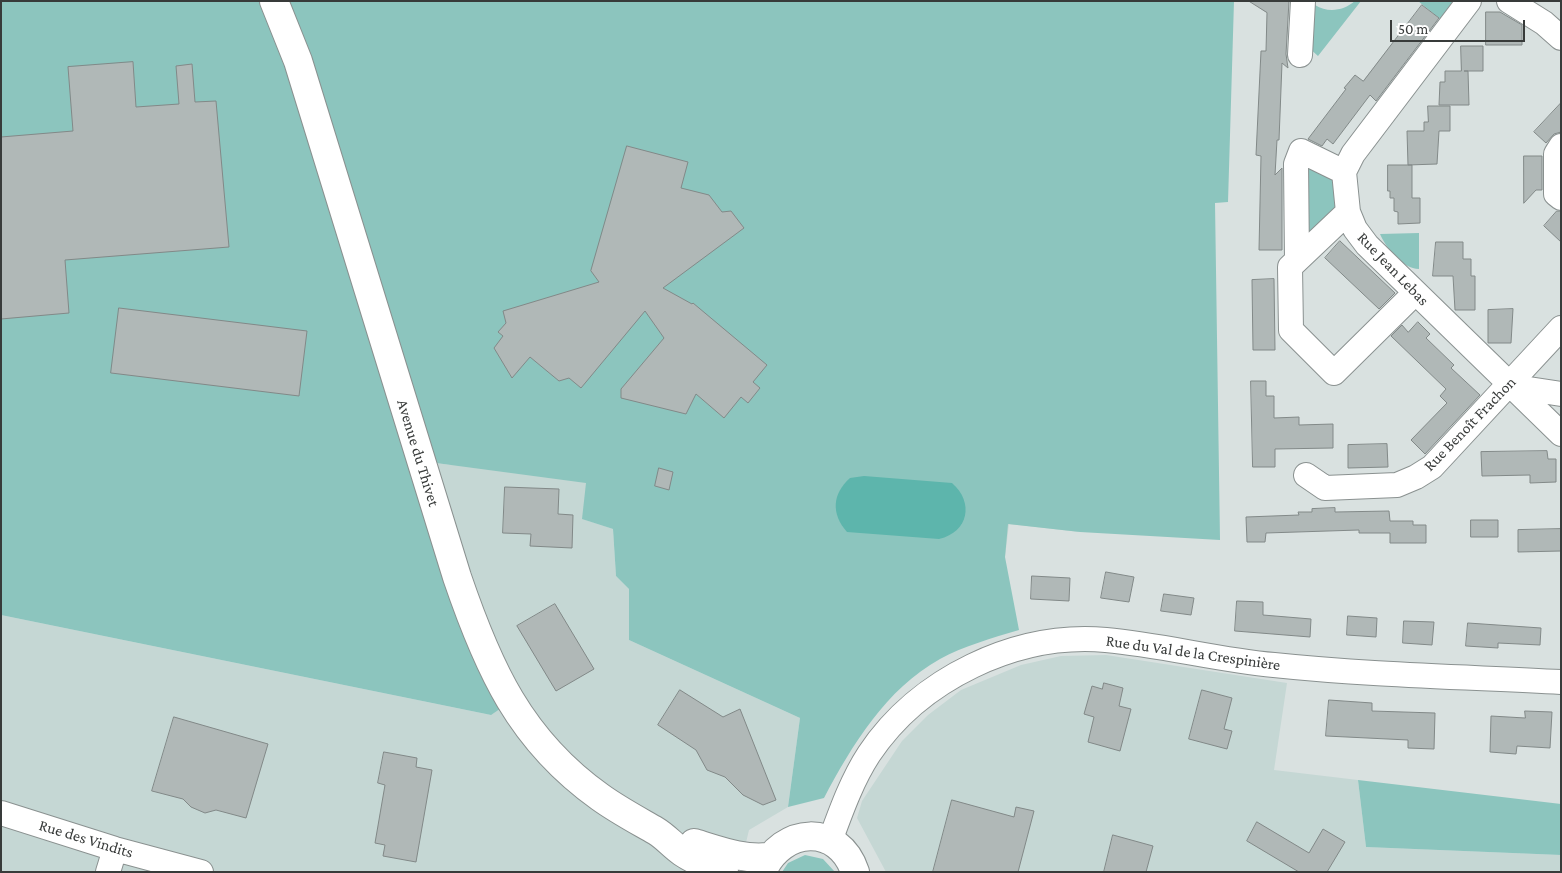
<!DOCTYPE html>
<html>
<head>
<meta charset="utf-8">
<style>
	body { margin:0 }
	#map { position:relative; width:1562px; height:873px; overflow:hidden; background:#d9e1e0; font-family:"Crimson Pro",serif }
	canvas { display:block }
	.frame { position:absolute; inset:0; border:2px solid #383b3a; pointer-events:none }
	.scale { position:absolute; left:1390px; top:20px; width:135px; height:22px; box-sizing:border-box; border:2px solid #383b3a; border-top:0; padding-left:6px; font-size:15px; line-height:18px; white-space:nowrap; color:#383b3a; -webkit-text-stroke:4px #fff; paint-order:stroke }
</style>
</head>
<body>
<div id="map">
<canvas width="1562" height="873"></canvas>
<div class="frame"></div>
<div class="scale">50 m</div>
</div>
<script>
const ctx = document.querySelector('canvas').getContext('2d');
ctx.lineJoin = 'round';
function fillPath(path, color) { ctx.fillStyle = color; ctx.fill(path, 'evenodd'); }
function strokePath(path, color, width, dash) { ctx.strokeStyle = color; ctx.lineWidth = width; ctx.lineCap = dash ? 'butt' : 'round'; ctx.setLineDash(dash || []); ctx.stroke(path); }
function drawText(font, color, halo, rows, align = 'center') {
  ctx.font = font + ' "Crimson Pro",serif'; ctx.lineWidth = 4.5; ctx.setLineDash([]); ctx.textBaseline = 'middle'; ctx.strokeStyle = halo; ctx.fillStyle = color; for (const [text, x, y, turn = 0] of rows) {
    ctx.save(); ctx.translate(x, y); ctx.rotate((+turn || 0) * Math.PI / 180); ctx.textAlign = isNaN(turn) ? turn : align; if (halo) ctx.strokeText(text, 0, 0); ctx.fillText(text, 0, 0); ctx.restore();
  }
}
const built = new Path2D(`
	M393,261L1080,532L1009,524L1005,557L586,520L613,529L616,576L629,589V640L800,718L788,807L749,830L739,872H1V615L491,715L420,461L451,465Z
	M1106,655L1287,683L1274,770L1358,780L1366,847L1561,855V872H886L857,818L862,801L902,741L928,715L961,690L1021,665L1061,656Z`);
const green = new Path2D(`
	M1,1H1234L1228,202L1215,203L1220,540L1080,532L1008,524L1005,557L1019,630C992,638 964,646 940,659C886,689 852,745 824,798L788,807L800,718L629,640V589L616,576L613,529L582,519L586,483L421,461L510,702L491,715L1,615Z
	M1355,1H1361L1318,56L1308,47L1315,5C1328,13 1343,11 1355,1Z
	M1418,1H1453L1440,19Z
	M1309,166L1332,173L1337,210L1307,242L1301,179Z
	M1419,233V269C1403,269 1386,248 1380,234Z
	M1358,780L1561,804V855L1366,847Z
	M805,855L823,859L835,872H782L788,863Z`);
const water = new Path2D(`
	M864,476L952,483C974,502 969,532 939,539L847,532C831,514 832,494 850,478Z`);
const building = new Path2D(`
	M1249,1H1289L1286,54L1288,68L1282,63L1279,140H1277L1275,175L1282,168V250H1259L1261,156L1256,155L1261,51H1266L1267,13Z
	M1422,5L1439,18L1376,101L1370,95L1333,144L1327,139L1322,146L1308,139L1346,89L1344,88L1355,75L1363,81Z
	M1486,12H1500L1522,25V45H1486Z
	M1461,46H1483V71H1464H1468L1469,105H1439L1440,82H1445V71H1461Z
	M133,62L136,107L179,104L176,66L192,64L195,102L216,101L229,247L65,260L69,313L1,319V137L73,131L68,67Z
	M1561,103V132L1554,134L1546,143L1534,132Z
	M1428,106H1450V131H1439L1437,164L1408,165L1407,131H1424V122H1428Z
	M627,146L688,162L681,188L709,195L722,212L731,211L744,228L663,288L692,304L693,303L767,365L753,382L760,388L748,403L741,397L724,418L696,394L686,414L621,398V389L664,338L645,311L581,388L569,378L559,381L530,357L512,378L494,348L503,336L498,332L506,323L503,311L599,282L591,271Z
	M1524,156H1542V190H1536L1524,203Z
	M1388,165H1412V198H1420V223L1398,224V212L1394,211V198H1390V191H1388Z
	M1557,211H1561V242L1544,226Z
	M1340,241L1395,293L1379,309L1325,258Z
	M1436,242H1463V259H1471V276H1475V310H1455L1453,276H1433Z
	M1274,279L1275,350H1253L1252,280Z
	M119,308L307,331L299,396L111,373Z
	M1513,309L1511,343H1488V310Z
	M1418,322L1430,334L1426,338L1454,365L1451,368L1480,395L1425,454L1411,440L1447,403L1440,396L1446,389L1391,336L1402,325L1408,332Z
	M1251,381H1266V396H1274V418L1299,417V425L1333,424V448L1275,449V467H1253Z
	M1387,444L1388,467L1348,468V445Z
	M1547,451L1548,459H1556V482L1530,483V475L1482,476L1481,452Z
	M659,468L673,472L669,490L655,486Z
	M505,487L559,489L558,514L573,515L572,548L530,546L531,534L503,533Z
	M1335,508V512L1389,511L1390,521H1413V525H1426V543H1390V533H1359V530L1266,533L1265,542H1247L1246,517L1299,515L1298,512H1312V509Z
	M1471,520H1498V537H1471Z
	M1561,529V551L1518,552V530Z
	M1106,572L1134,577L1129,602L1101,598Z
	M1032,576L1070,578L1069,601L1031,599Z
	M1164,594L1194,598L1191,615L1161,611Z
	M1237,601L1263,602V615L1311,619L1310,637L1235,631Z
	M555,604L594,669L556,691L517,626Z
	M1348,616L1377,618L1376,637L1347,635Z
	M1404,621L1434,622L1432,645L1403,643Z
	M1468,623L1541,628L1540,645L1498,643V648L1466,646Z
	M1104,683L1123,688L1119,706L1131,709L1120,751L1088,742L1094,717L1084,714L1092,686L1102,689Z
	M680,690L723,717L740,709L776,800L763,805L743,795L725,777L707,770L696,750L658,725Z
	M1202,690L1232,698L1224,729L1232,731L1227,749L1189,739Z
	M1329,700L1372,703V711L1435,713L1434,749L1408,748V740L1326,736Z
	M1525,711L1552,712L1550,748L1517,746L1516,754L1490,752L1491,716L1525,718Z
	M174,717L268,744L246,818L216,810L205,813L191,807L183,799L152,791Z
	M384,752L417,758L416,767L432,770L416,862L383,856L385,845L375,843L385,785L378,783Z
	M952,800L1014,817L1016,807L1034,811L1018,872H933Z
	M1257,822L1309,853L1323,829L1345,842L1327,872H1299L1247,841Z
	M1113,835L1153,846L1146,872H1104Z`);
const minor = new Path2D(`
	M1469,1L1353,154L1344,172L1348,212L1355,229L1367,245L1561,434
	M1509,1L1544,23L1561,38
	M1300,55L1303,1
	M1561,146L1556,154V194L1561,198
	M1348,212L1290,267L1291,330L1334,373L1415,293
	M1297,259L1296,164L1301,151L1344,172
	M1509,386L1561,394
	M1306,475L1325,488L1397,485L1416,477L1432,467L1561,328
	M1,813L115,849L201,872
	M830,841C841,811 852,780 869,754C919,679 1016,632 1106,640C1162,645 1218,660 1274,665C1369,675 1465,677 1561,682
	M108,872L115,849`);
const major = new Path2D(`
	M274,1L298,61L457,577C488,668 520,740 600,797C618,810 637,820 656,831C666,837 673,846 682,852C695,861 709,866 724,872
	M694,843C718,850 743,860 768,857
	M762,872C782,826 839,823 855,872`);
const streetNames = [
	["Rue Jean Lebas",1393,269,46],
	["Rue Benoît Frachon",1470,424,-46],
	["Avenue du Thivet",418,453,73],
	["Rue du Val de la Crespinière",1193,653,8],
	["Rue des Vindits",86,839,17]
];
fillPath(built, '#c5d7d4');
fillPath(green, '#8cc5be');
fillPath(water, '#5db5ac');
fillPath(building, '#b0b8b7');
strokePath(building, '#828988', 1);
strokePath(minor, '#8a9190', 26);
strokePath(major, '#8a9190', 30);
strokePath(minor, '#fff', 24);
strokePath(major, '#fff', 28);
drawText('16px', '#383b3a', '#fff', streetNames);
</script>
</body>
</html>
